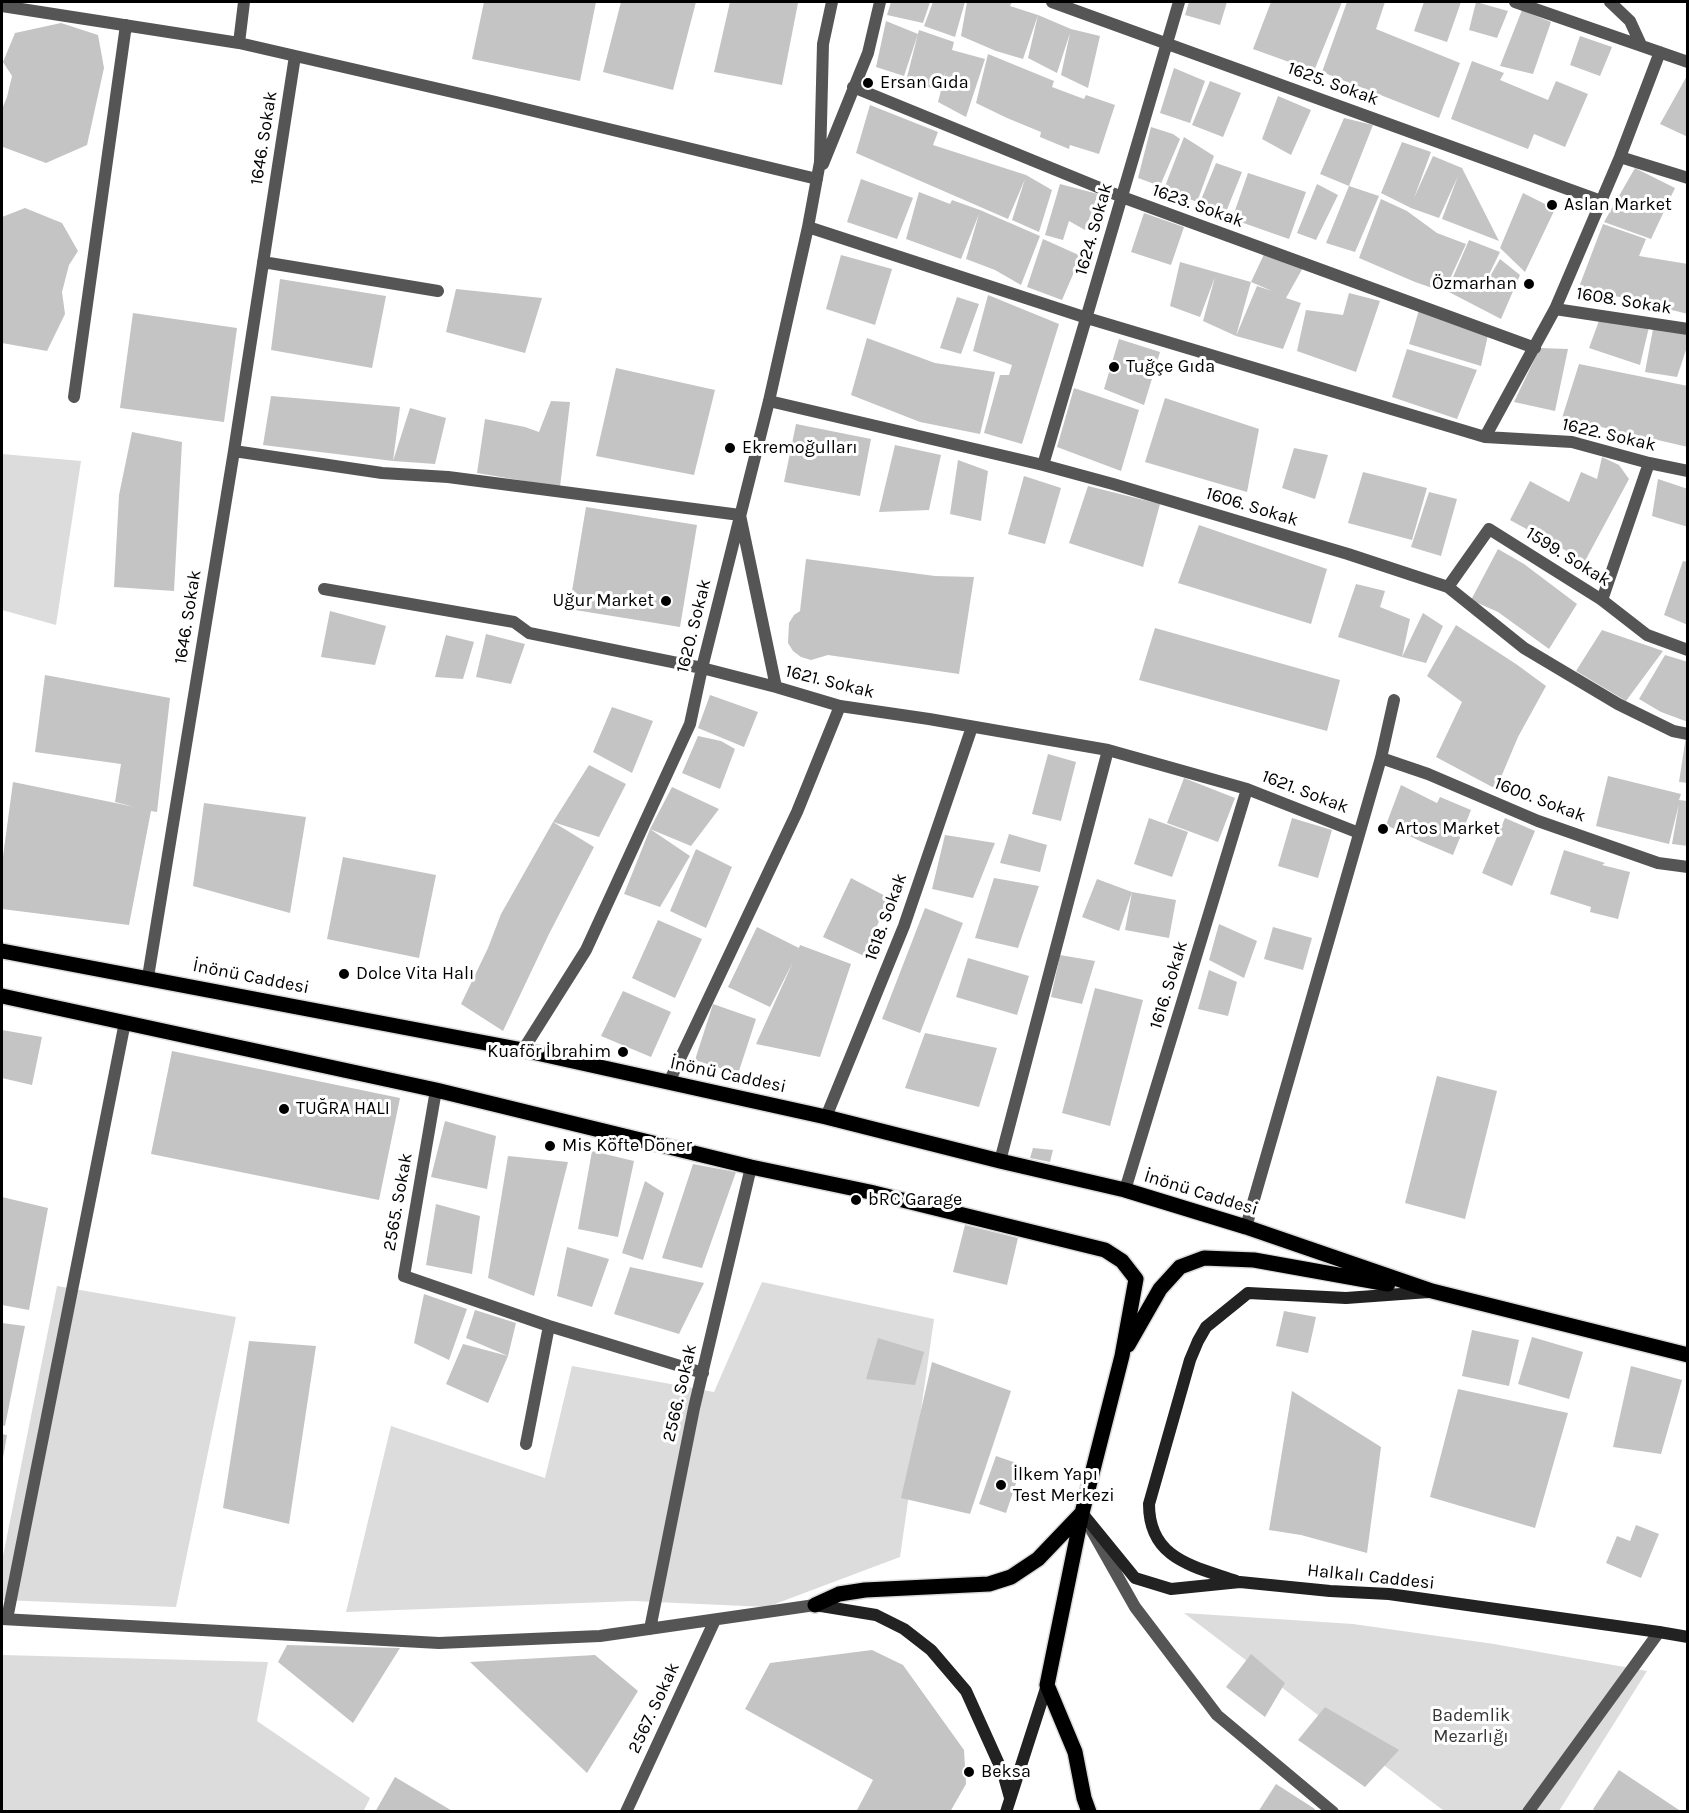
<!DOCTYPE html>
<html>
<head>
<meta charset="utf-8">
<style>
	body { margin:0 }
	#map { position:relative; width:1689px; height:1813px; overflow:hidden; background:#fff; font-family:Karla,sans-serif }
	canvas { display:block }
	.frame { position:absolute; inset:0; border:3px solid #000; pointer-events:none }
</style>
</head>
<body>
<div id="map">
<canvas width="1689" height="1813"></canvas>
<div class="frame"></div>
</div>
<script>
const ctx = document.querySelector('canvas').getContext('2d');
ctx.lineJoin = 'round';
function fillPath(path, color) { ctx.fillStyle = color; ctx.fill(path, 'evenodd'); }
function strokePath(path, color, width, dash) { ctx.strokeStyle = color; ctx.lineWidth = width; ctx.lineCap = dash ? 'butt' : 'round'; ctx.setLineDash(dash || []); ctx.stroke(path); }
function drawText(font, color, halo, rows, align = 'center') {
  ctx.font = font + ' Karla,sans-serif'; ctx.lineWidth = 6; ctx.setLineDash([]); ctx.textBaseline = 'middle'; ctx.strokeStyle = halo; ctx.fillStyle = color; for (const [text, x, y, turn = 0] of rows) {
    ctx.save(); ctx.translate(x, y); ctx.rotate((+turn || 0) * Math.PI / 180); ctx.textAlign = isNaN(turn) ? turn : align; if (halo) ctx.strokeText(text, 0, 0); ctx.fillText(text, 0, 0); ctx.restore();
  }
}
const green = new Path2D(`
	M2,454L81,461L56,625L2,610Z
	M762,1282L934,1319L900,1557L767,1607L633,1601L346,1612L391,1426L545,1478L572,1366L714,1392Z
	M57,1286L236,1317L176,1607L2,1600V1561Z
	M1184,1613L1353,1624L1494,1644L1647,1671L1559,1811H1444Z
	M2,1655L268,1662L257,1721L370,1798L363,1812L2,1811Z`);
const building = new Path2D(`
	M484,2H596L580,81L472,59Z
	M621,2H696L673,90L603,72Z
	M730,2H792L798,3L782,85L714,72Z
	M891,2H930L923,23L887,15Z
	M933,2H965L955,37L924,26Z
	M967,2H1012L1010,6L1038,15L1023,59L996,51L961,36Z
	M1189,2H1227L1220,25L1185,15Z
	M1271,2H1342L1314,71L1253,49Z
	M1347,2H1385L1376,29L1460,63L1439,118L1322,72Z
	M1424,2H1461L1447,42L1414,31Z
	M1476,2L1508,11L1497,38L1469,30Z
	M1522,10L1551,22L1533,74L1500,66Z
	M1038,15L1071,29L1100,36L1088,88L1061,75L1070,33L1057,73L1028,58Z
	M886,21L918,34L904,76L876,67Z
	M61,23L98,35L104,68L87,145L46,163L3,147L2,142V109L7,97L12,76L3,62L15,33Z
	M919,30L954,42L952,50L985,59L966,117L938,102L946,71L939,90L906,81Z
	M1580,36L1612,47L1600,76L1570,65Z
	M988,54L1054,81L1052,87L1084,99L1086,95L1115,105L1099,154L1070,145L1069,149L1040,137L1041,132L1007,118L976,103Z
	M1472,61L1504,73L1500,80L1548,100L1556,81L1588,94L1565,147L1534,134L1528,149L1451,119Z
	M1174,68L1205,81L1190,123L1160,113Z
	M1688,74V137L1660,124Z
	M1210,81L1241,93L1223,137L1192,125Z
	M1278,96L1311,110L1291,155L1262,139Z
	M870,105L938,132L933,145L1026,175L1052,190L1039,232L1012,220L1025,179L1008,219L856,153Z
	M1344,118L1373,125L1349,186L1320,174Z
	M1151,127L1173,134L1180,139L1160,186L1138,178Z
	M1184,137L1214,156L1197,202L1164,189Z
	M1402,142L1431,152L1414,198L1433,156L1462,168L1499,241L1442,219L1458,176L1439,218L1411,208L1381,193Z
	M1216,163L1242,172L1224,217L1198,207Z
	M1635,168L1675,188L1651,239L1604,222Z
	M1248,173L1306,192L1289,239L1232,219Z
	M861,179L913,198L897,239L847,222Z
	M1060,184L1098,194L1085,230L1069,221L1063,240L1045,235Z
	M1317,184L1338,195L1316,240L1297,233Z
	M1349,186L1379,196L1355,252L1326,243Z
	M919,192L950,204L952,200L980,210L1040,236L1021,285L995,270L966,259L979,214L961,259L906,239Z
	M1523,193L1555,209L1525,272L1500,248Z
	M1381,199L1407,211L1437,233L1466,244L1444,292L1415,282L1359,258Z
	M25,208L62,223L78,251L69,265L62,292L65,314L47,351L2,343V217Z
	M1144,213L1184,227L1171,265L1131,252Z
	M1603,224L1646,239L1639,256L1688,264V314L1579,287Z
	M1043,239L1081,256L1062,300L1027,287Z
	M1469,240L1500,252L1479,295L1500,259L1520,275L1501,319L1447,291Z
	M1266,250L1304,266L1286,298L1301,303L1283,349L1236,336L1203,321L1215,277L1200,317L1170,306L1180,262L1251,282ZM1251,282L1272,291L1257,286L1236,336Z
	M841,255L892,269L875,325L826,309Z
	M280,279L386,296L372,368L271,350Z
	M456,289L542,298L525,353L446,332Z
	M1349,293L1380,301L1356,372L1297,351L1306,310L1343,315Z
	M988,295L1059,324L1022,444L984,433L1000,375H1009L1012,365L973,351Z
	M957,297L979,304L961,354L940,348Z
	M1419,310L1488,335L1481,366L1409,344Z
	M133,313L237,328L224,422L120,408Z
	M1600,318L1649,327L1640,365L1589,348Z
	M1653,329L1688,334V344L1677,377L1645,372Z
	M867,338L935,363L995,372L980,434L920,422L851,395Z
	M1119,339L1160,352L1144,405L1104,389Z
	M1540,348L1568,349L1555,411L1514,402Z
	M1407,349L1477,370L1457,419L1392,397Z
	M1579,364L1688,386V447L1562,418Z
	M616,368L715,390L694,475L596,456Z
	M1074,388L1139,410L1121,471L1057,447Z
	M271,396L400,407L393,461L263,445Z
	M1165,398L1259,429L1247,492L1145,462Z
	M551,401L570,402L560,487L477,473L485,419L525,427L539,432Z
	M410,408L446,418L435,464L393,461Z
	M796,424L871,439L860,496L784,482Z
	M132,432L182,442L174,591L114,587L119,495Z
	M895,445L941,455L929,510L879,512Z
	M1294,448L1328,455L1315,499L1282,488Z
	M1602,457L1619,465L1629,479L1585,561L1510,520L1530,481L1569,502L1581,472L1597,479Z
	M958,460L988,471L981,521L950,514Z
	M1363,472L1427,488L1412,540L1348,523Z
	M1024,476L1061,488L1045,544L1008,534Z
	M1658,479L1688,489V527L1652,516Z
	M1088,486L1160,504L1143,567L1069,543Z
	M1429,492L1457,499L1441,556L1411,547Z
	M586,507L697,525L680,627L569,609Z
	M1199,525L1327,569L1311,624L1178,583Z
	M1498,549L1524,564L1577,604L1549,649L1498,612L1471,600Z
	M806,559L935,576L974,577L959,674L828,655L811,660L801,657L793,651L788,643L789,623L794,615L800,611Z
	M1683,561L1688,562V625L1664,615Z
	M1356,584L1385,591L1380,607L1410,619L1402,657L1338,637Z
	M330,611L386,626L375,665L321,657Z
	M1423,613L1443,626L1426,663L1402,657Z
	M1456,625L1516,664L1546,686L1518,737L1496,789L1436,757L1462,702L1427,676Z
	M1155,628L1340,680L1327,731L1139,680Z
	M1602,630L1663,651L1626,701L1576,671Z
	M486,634L525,644L511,684L476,677Z
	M446,635L474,642L463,679L435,677Z
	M1665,655L1688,662V722L1661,712L1639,699Z
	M45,675L170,698L157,812L151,811L129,925L2,909V864L13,782L135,807L115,802L121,764L35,752Z
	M710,695L758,712L744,747L698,728Z
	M612,707L653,721L632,773L593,752Z
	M698,736L721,741L735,749L720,789L682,773Z
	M1686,736H1688V783L1679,782Z
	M1048,754L1076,762L1061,821L1032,814Z
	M589,765L626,784L599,837L553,822Z
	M1608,776L1681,794L1679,800L1688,801V846L1672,844L1679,804L1669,844L1596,826Z
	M1184,778L1235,798L1218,842L1167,823Z
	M1401,785L1437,803L1440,797L1471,810L1453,855L1422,842L1386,825Z
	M672,787L719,809L691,846L650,829Z
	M204,803L306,817L290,913L193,886Z
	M1149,818L1188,832L1172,877L1134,864Z
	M1292,818L1332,830L1318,878L1278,866Z
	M1505,818L1535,831L1512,886L1482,873Z
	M553,822L594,847L549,934L503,1031L461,1004L488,948L501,914Z
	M650,829L690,856L660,907L624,894Z
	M1009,834L1047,845L1040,872L1000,863Z
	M945,835L995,843L973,898L932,889Z
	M696,849L732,867L706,928L670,911Z
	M1564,850L1605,863L1602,865L1630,872L1618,919L1590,912L1591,907L1550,894Z
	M343,857L436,875L419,958L327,939Z
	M851,878L889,898L864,956L823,937Z
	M994,878L1039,886L1018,948L975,938Z
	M1097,879L1132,892L1176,900L1169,938L1125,930L1132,892L1119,931L1082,917Z
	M925,908L963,923L920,1033L882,1019Z
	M658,920L702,939L675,998L632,978Z
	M1219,924L1257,941L1244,978L1209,960Z
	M757,927L799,948L800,945L851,964L820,1057L756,1044L793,962L770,1007L728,987Z
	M1273,927L1312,938L1303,970L1264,959Z
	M1060,955L1095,961L1082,1004L1051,997Z
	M968,958L1029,976L1017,1015L956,997Z
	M1209,970L1237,982L1228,1016L1198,1009Z
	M1095,988L1143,1000L1110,1126L1062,1113Z
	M623,991L671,1012L651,1057L601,1036Z
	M713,1004L756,1019L738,1074L695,1060Z
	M2,1030L42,1037L32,1085L2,1078Z
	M925,1033L997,1048L979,1107L905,1088Z
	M172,1051L400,1098L379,1200L151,1154Z
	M1437,1076L1497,1091L1465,1219L1405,1203Z
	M445,1121L496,1136L487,1189L431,1177Z
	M1033,1148L1053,1150L1050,1162L1030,1158Z
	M592,1151L634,1161L618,1237L578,1229Z
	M508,1156L568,1162L534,1296L488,1278Z
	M693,1164L736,1172L702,1268L662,1258Z
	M645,1181L664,1193L643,1260L622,1253Z
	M2,1197L48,1208L29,1310L2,1305Z
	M436,1204L480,1216L472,1274L426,1265Z
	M965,1225L1018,1238L1007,1285L953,1272Z
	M567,1247L609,1259L592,1307L557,1296Z
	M630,1267L704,1283L679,1334L614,1314Z
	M424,1294L467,1309L449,1360L414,1343Z
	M475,1310L516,1323L508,1356L466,1338Z
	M1284,1311L1316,1317L1308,1353L1276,1346Z
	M2,1323L25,1326L5,1426L2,1425Z
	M1472,1330L1519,1340L1509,1386L1462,1376Z
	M1532,1337L1583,1352L1569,1399L1518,1384Z
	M878,1338L924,1352L915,1385L866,1379Z
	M249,1341L316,1346L289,1524L223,1508Z
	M463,1344L508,1356L488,1403L446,1384Z
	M932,1362L1011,1391L970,1514L901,1498Z
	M1631,1366L1682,1380L1661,1454L1613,1447Z
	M1458,1389L1568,1413L1535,1528L1430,1497Z
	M1292,1391L1381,1447L1367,1553L1301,1535L1269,1530Z
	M2,1434L7,1435L3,1458H2Z
	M996,1456L1022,1465L1006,1513L979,1504Z
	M1636,1525L1659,1534L1641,1578L1606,1563L1617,1536L1630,1541Z
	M287,1645L400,1648L353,1723L278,1662Z
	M872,1650L903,1665L964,1750L966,1784L950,1812H856L873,1780L745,1709L770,1663Z
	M1251,1654L1285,1683L1265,1717L1226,1687Z
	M595,1655L638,1691L587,1773L470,1662Z
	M1325,1707L1399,1750L1365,1787L1298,1740Z
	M1619,1770L1682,1812H1596L1593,1809Z
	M395,1777L454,1812H375Z
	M1276,1784L1315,1809L1313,1812H1258Z`);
const street = new Path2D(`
	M1052,2L1601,201
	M1515,2L1688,62
	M1610,2L1630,21L1641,45
	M2,6L239,43L496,102L817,179
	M239,43L244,2
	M853,87L1122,197L1535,348
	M1620,157L1688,178
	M823,164L868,53L880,2
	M808,227L1087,318L1485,437L1572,442L1649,463L1688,471
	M263,262L438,291
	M1555,309L1688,329
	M74,397L126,25
	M769,401L1043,465L1113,484L1348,554L1448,587L1524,648L1618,704L1673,731L1688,734
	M1485,437L1555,309L1620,157L1660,52
	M234,451L382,473L448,477L740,515L776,687
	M1043,465L1179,2
	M1448,587L1489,529L1602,600L1647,635L1688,650
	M324,589L514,622L529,633L702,668L776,687L840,706L929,719L1108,750L1247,789L1359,833
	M1602,600L1649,463
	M1381,758L1428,774L1538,821L1658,863L1688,867
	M148,977L234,451L295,56
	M523,1050L586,950L690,724L702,668L769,401L808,227L820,162L823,44L832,2
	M669,1082L797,812L840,706
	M436,1090L404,1276L549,1326L703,1373
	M826,1117L904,926L972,727
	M1000,1161L1108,750
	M1125,1190L1247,789
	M1246,1227L1381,758L1394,700
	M526,1444L549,1326
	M1092,1531L1135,1607L1217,1715L1333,1812
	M2,1619L439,1643L600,1636L815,1605
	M7,1619L125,1022
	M650,1629L694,1408L751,1167
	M626,1812L715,1620
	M1528,1812L1659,1632`);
const secondary = new Path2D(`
	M1082,1513L1135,1578L1171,1589L1240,1582L1330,1591L1389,1594L1659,1632L1688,1637
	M1236,1581C1193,1566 1149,1559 1149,1504L1190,1360L1198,1341L1206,1327L1248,1293L1346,1298L1429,1292
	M815,1605L876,1615L904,1629L931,1650L966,1691L1003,1773L1010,1798
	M1006,1812L1047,1685`);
const primary = new Path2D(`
	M2,951L523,1050L826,1117L1000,1161L1125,1190L1246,1227L1432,1291L1688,1355
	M2,996L436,1090L751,1167L870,1192L1105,1250L1122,1261L1136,1279L1122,1356L1082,1513L1047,1685L1075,1752L1084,1798L1089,1812
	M1128,1345L1160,1289L1180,1267L1204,1258L1254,1260L1388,1284
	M815,1605L839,1594L865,1590L989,1584L1011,1577L1038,1559L1082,1513`);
const markers = [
	[868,83,6,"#000"],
	[1552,205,6,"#000"],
	[1529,284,6,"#000"],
	[1114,367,6,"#000"],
	[730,448,6,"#000"],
	[666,601,6,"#000"],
	[1383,829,6,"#000"],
	[344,974,6,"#000"],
	[623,1052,6,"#000"],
	[284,1109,6,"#000"],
	[550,1146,6,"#000"],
	[856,1200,6,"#000"],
	[1001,1485,6,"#000"],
	[969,1772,6,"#000"]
];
const poiNames = [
	["Ersan Gıda",880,83],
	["Aslan Market",1564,205],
	["Özmarhan",1517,284,"right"],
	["Tuğçe Gıda",1126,367],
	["Ekremoğulları",742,448],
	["Uğur Market",654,601,"right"],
	["Artos Market",1395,829],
	["Dolce Vita Halı",356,974],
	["Kuaför İbrahim",611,1052,"right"],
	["TUĞRA HALI",296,1109],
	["Mis Köfte Döner",562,1146],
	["bRC Garage",868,1200],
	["İlkem Yapı",1013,1475],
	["Test Merkezi",1013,1496],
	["Beksa",981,1772]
];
const streetNames = [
	["1625. Sokak",1333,84,20],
	["1646. Sokak",264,138,-81],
	["1623. Sokak",1198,206,20],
	["1624. Sokak",1094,229,-74],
	["1608. Sokak",1624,301,9],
	["1622. Sokak",1609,435,13],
	["1606. Sokak",1252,507,17],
	["1599. Sokak",1568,557,32],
	["1646. Sokak",188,617,-81],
	["1620. Sokak",694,626,-76],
	["1621. Sokak",830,682,14],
	["1621. Sokak",1305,792,21],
	["1600. Sokak",1540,800,21],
	["1618. Sokak",886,917,-70],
	["İnönü Caddesi",251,977,11],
	["1616. Sokak",1169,985,-73],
	["İnönü Caddesi",728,1075,12],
	["İnönü Caddesi",1201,1193,17],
	["2565. Sokak",398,1202,-80],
	["2566. Sokak",680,1393,-77],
	["Halkalı Caddesi",1371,1577,6],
	["2567. Sokak",654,1708,-65]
];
const parkNames = [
	["Bademlik",1471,1716],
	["Mezarlığı",1471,1737]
];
fillPath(green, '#dcdcdc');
fillPath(building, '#c4c4c4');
strokePath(primary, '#dbdbdb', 18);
strokePath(street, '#555', 12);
strokePath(secondary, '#222', 12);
strokePath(primary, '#000', 15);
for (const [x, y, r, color] of markers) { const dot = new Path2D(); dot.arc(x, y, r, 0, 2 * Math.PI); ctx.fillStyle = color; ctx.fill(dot); strokePath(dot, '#fff', 2); }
drawText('18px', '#000', '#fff', poiNames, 'left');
drawText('18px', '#000', '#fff', streetNames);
drawText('18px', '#333', '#fff', parkNames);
</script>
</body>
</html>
